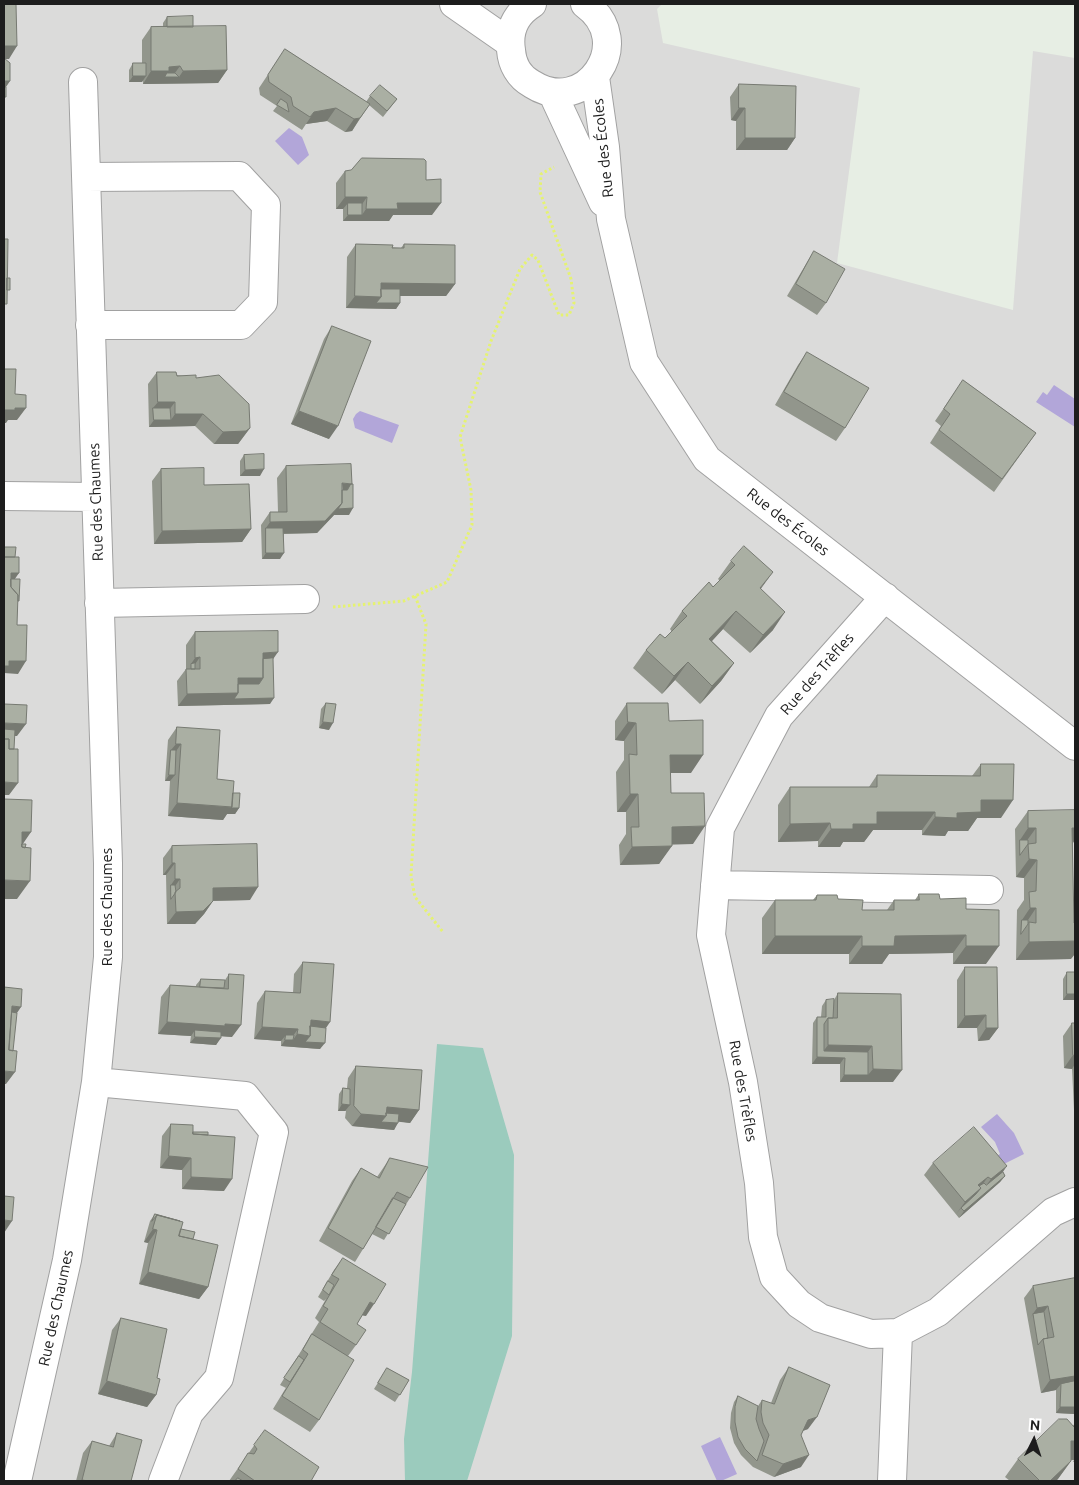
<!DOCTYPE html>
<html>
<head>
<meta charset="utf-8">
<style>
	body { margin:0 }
	#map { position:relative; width:1079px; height:1485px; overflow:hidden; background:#e7eee4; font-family:Ubuntu,sans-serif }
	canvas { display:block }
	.frame { position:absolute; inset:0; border:5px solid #1d1d1d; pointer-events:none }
	.north { position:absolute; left:1009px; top:1415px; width:50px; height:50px; -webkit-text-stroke:4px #fff; paint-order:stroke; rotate:4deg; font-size:14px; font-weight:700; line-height:20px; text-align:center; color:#1d1d1d }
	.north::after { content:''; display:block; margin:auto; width:18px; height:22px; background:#1d1d1d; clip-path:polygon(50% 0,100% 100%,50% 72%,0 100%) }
</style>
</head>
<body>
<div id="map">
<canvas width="1079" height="1485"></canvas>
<div class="frame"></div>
<div class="north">N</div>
</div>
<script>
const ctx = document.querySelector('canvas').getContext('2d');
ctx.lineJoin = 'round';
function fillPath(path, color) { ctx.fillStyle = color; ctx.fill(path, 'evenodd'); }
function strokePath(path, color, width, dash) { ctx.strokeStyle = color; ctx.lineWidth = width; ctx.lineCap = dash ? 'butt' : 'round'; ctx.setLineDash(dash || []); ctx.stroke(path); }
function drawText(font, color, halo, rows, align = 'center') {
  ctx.font = font + ' Ubuntu,sans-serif'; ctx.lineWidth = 4; ctx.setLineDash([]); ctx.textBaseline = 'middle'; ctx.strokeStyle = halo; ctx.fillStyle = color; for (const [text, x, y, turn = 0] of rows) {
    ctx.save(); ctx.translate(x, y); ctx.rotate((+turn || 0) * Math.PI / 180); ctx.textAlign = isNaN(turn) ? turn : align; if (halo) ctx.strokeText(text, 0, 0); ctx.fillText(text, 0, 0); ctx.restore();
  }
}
const residential = new Path2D(`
	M4,4H662L657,9L663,43L860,88L837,263L1013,310L1033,51L1075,58V1481H4Z`);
const forest = new Path2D(`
	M437,1044L483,1048L514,1155L512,1336L467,1481H405L404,1439L412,1372Z`);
const water = new Path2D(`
	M289,128L302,137L309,155L298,165L275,141Z
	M1054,385L1075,399V427L1036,402L1043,392L1047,395Z
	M360,411L399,425L392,443L355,428L353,419L356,414Z
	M997,1114L1014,1133L1024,1154L1000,1166L995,1157L1000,1154L995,1142L981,1127Z
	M720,1437L737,1474L721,1481H717L701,1446Z`);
const path = new Path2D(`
	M415,596L426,624L411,876L415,897L443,932
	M333,607L404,601L447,582L472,525L471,490L460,437L491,341L520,269L532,255L538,260L559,315H569L574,303L571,279L540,192L541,174L554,167`);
const minor = new Path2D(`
	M454,4L510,43
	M532,4C516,14 508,31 511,50C512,64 519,77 532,84C585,118 638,42 585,4
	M595,77L605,147L611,219L644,362L707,459L1075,746
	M552,92L603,202
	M86,177L239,176L266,205L263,302L241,325H90
	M4,496L96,497
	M885,597L779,716L720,828L711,935L743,1082L759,1183L763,1237L774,1277L799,1304L820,1318L871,1334L898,1333L938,1312L1053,1212L1075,1202
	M99,603L305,599
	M715,885L989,890
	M96,1082L245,1096L274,1132L219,1378L189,1413L163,1481
	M17,1481L67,1260L96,1082L108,957V863L83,82
	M892,1481L898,1333`);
const wall = new Path2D(`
	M167,17L193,27L227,70L218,83L143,84V80L142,82H129V70L133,63H142V40L151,27H163V23Z
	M285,49L366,102L370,96L397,99L383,117L369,105L352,131L345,132L327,121L306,124L302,130L273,111L277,106L260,95L259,88Z
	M739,84L795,138L787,150H736V121L731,120L730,97Z
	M345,171L426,180L432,215H393L389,221H343V209H336V183Z
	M356,244L401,248L404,244L455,284L446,296H400V303L396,309L346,308L347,257Z
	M814,251L826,303L817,315L787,296L806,264Z
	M332,326L329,439L291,424L324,339Z
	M807,352L845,428L836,441L775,405L798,365Z
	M157,372L196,378L250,428L238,444H214L195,426L149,427L148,384Z
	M963,380L1036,433L994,492L930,443L941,426L935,421Z
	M244,455L260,476H240V461Z
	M286,466L349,515H334L317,533L284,534L280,559H262L261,525L270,512H278L277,478Z
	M161,469L204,485L251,529L242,542L154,544L152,481Z
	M731,561L761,589L773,630L750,653L723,629L712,641L734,663L721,681L700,704L675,680L662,694L633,668L646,650L665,638L672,632L670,629L682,611L713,587L720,581L718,579Z
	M195,632L273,658L270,704L178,706L177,681L186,669V645Z
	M326,703L329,730L319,728L321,709Z
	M627,703L669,721L691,773H670L671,793L693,844H672L659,864L620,865L619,845L626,834V812H617L616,772L624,760V741L615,740V721Z
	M177,727L217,779L233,793L239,808L235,814H227L223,820L168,816L170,781H165L168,740Z
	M981,764L1001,818H977L968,831H948L945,836L922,835V830H873L864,842H843L840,847H818V841L778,842V805L790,787H869L877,775L972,776Z
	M1028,811L1073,843L1071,959L1016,960L1017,910L1024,900V878L1016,877L1015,829Z
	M172,846L250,900L213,901L204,914L195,924H167L166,875H163V858Z
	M919,894L940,899L966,909L986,964H953V953L889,954L882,964H849V954H762V918L775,900H813L817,895L838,899L862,910H887L894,900H915Z
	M303,962L326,1028L320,1049L281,1046V1041L254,1039L257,1003L265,991L293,993L294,974Z
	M965,967L998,1028L989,1040L978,1041L977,1028H957V980Z
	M1067,972H1075V1000H1063V979Z
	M229,974L232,1037L221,1036L216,1045L190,1043L191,1036L158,1034L161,997L170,985L196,986V985L201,979L225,980Z
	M838,993L901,994L893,1082H840V1064H812L813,1023L817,1017H821L822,1006L826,1000H834Z
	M1072,1023H1075V1110H1074L1072,1069L1064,1068L1063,1036Z
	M356,1066L419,1110L410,1123L398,1121L394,1130L352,1126L345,1118L346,1111H338L339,1094L343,1088H347L348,1078Z
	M171,1124L193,1132L208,1135L224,1191L182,1189V1170L160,1168L162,1136Z
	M390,1158L410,1198L384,1240L372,1234L363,1249L355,1262L319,1241L352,1181L361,1168L377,1177Z
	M933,1163L1003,1172L1005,1176L1000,1182L959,1218L924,1175Z
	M155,1214L181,1229L193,1239L208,1287L199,1299L139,1284L148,1243L144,1242L150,1221Z
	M343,1258L366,1316L362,1315L357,1324L356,1345L348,1356L319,1420L310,1432L273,1409L287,1386L286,1388L280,1385L319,1322L315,1318L326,1299L324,1301L318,1297L334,1270Z
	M1075,1278V1414L1056,1413V1390L1041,1393L1024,1298L1033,1286Z
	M121,1318L157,1378L156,1395L147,1407L98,1394L112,1330Z
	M789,1367L808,1429L803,1431L801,1435V1467L774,1477L753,1467L741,1455L734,1443L730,1428L731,1413L734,1402L738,1396L758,1406L762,1400L771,1403L780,1380Z
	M387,1368L409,1380L395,1402L374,1389Z
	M1075,1424V1462H1073L1074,1460H1071V1461L1056,1481H1010L1005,1477L1018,1459Z
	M265,1430L311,1481H229Z
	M117,1433L131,1481H76L83,1453L92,1441L109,1446Z`);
const shadedWall = new Path2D(`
	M4,46H17L9,59H4Z
	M180,66L172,77H179L183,71L227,70L218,83L143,84L151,71L169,67Z
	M133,76H146L142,82H129Z
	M4,81H10L4,90Z
	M336,108L327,121L306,124L314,112Z
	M739,108H745L736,121L731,120Z
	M360,118L352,131L345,132L354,119Z
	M745,138H795L787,150H736Z
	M345,197H367L358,210L348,203L343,209H336Z
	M397,203H441L432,215H393L389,221H358L366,209Z
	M348,215H362L358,221H343Z
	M381,283L455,284L446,296H376Z
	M355,296L381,297L400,303L396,309L346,308Z
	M158,402H175L166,414L153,408Z
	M15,408H26L17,420H8L6,423H4V410Z
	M299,411L338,426L329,439L291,424Z
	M175,414H203L195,426L149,427L154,420H171Z
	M250,428L238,444H214L223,432Z
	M264,469L260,476H240L245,470Z
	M342,483L352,484L343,496Z
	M342,503L353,508L349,515H334L317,533L266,534V528L270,522Z
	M251,529L242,542L154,544L162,531Z
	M266,553H284L280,559H262Z
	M773,572L760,590V588Z
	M11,573H19L10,586Z
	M736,611L723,629L697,657L709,639Z
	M785,612L773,630L750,653L763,635Z
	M278,652L269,665H259L263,653Z
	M200,657L191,670V664L195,658Z
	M9,661H26L18,674L4,673V666Z
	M688,662L675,680L662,694L674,676Z
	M734,663L721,681L700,704L712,686Z
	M238,678H263L255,690L234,685Z
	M238,693L274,698L270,704L178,706L187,694Z
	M323,722L333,723L329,730L319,728Z
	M628,722L636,723L624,741L615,740Z
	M4,723L26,724L17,736H4Z
	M176,744H181L172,757L171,750Z
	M670,755H703L691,773H657Z
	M169,775H175L170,781H165Z
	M4,782L18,783L9,795H4Z
	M630,794H638L626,812H617Z
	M981,800H1013L1001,818H977L968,831H948L945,836L922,835L935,817L957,813Z
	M177,803L239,808L235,814H227L223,820L168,816Z
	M877,812H935L922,830H873L864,842H843L840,847H818L831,829L853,824Z
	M830,823L818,841L778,842L790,824Z
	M705,826L693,844L659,845L672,827Z
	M1028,828H1036L1023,846L1020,840Z
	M1072,828H1075V840L1071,846Z
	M22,832H31L18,851Z
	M672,846L659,864L620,865L632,847Z
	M1029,859L1037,860L1024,878L1016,877Z
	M172,863H175L166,875H163Z
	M175,879H180L171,892V885Z
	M4,880L30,881L17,899H4Z
	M258,887L250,900L204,901L213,888Z
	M213,901L204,914L195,924H167L176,912Z
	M1030,908H1036L1024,926L1022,920Z
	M966,935L953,953L889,954L882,964H849L862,946L895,936Z
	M775,936H862L849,954H762Z
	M1075,941V954L1071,959L1016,960L1029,942Z
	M966,946H999L986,964H953Z
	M1067,994H1075V1000H1063Z
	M12,1006L21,1007L13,1019L8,1012Z
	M986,1015L977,1028H957L965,1016Z
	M311,1020L330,1022L322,1034L306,1033Z
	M167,1022L225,1024L241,1025L232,1037L218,1036L195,1030L191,1036L158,1034Z
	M262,1027L298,1029L290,1040H293L297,1034L310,1036L325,1043L320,1049L281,1046L285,1040L286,1035L281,1041L254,1039Z
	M986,1028H998L989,1040L978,1041Z
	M195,1037L221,1038L216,1045L190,1043Z
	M828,1045L872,1046L864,1058H844L840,1064H812L817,1057H819Z
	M1073,1055L1075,1056V1064L1072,1069L1064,1068Z
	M873,1069L902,1070L893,1082H840L844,1075H868Z
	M4,1071L15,1072L6,1084H4Z
	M342,1104L350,1105L345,1111H338Z
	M387,1107L419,1110L410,1123L383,1120L398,1123L394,1130L352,1126L361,1114Z
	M169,1156L191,1158L182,1170L160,1168Z
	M1007,1166L998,1179L982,1191L991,1179Z
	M1005,1176L1000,1182L959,1218L964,1211Z
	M191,1177L232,1179L224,1191L182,1189Z
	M988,1177L979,1189L978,1185Z
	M981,1188L972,1200L961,1208L956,1214L965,1202Z
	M4,1220L12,1221L4,1233Z
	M153,1229L157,1230L148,1243L144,1242Z
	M148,1272L208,1287L199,1299L139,1284Z
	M370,1302L374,1304L366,1316L361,1315Z
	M1048,1306L1039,1319L1033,1314L1028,1321L1037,1308Z
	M1075,1376V1387L1061,1384L1056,1390L1041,1393L1050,1380Z
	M107,1381L156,1395L147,1407L98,1394Z
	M1060,1407H1075V1414L1056,1413Z
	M817,1417L808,1429L799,1432L808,1420Z
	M1071,1441H1075V1457L1074,1460L1059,1459Z
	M809,1455L801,1467L774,1477L783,1464Z
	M1071,1461L1058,1479L1056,1481H1050Z`);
const building = new Path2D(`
	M4,4H16L17,46H4V58L10,63V81H4Z
	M193,16V27H167V17Z
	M226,26L227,70L183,71L180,66L169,67V71H151V27Z
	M285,49L370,104L360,118L354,119L336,108L314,112L310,117L293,106L291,97L269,82L268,75Z
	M133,63H146V76H133Z
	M167,73H175L179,77H165Z
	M739,84L796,86L795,138H745V108H739Z
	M380,85L397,99L387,111L370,96Z
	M4,87H6V97H4Z
	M281,99L287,103L289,112L277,105Z
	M362,158L424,159L426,161V180L441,179V203H397L398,209H366L367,197H345V171L351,170Z
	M348,203H362V215H348Z
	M4,239H8L7,304H4Z
	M356,244L393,245L392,248H404V244L455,245V284L381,283V297L355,296Z
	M814,251L845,269L826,303L796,284Z
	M7,278H10V290H7Z
	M381,289H400V303H376L381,297Z
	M332,326L371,341L338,426L299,411Z
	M807,352L869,388L845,428L784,392Z
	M4,369H16L15,394L26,395V408H15V410H4Z
	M157,372H176L177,376L196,375V378L219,375L249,404L250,428L246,431L223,432L203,414H175V402H158Z
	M963,380L1036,433L1002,479L939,430L950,414L944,409Z
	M153,408H170L171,420H154Z
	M264,454V469L245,470L244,455Z
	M351,464L352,484L342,483V503L325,521L270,522V512H287L286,466Z
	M204,468V485L249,484L251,529L162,531L161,469Z
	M351,484H353V508L338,509L342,503V490H347Z
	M266,528H283L284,553H266Z
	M744,546L773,572L760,588L785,612L763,635L736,611L709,639L734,663L712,686L688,662L674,676L646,650L660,634L665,638L687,616L682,611L709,582L713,587L735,565L731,561Z
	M4,547H16L15,557H4Z
	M4,557H19V573H11V587L18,595L17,625H27L26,661H9V666H4Z
	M11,579H20L19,601H18V595L11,587Z
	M278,631V652L263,653V678H238V693L187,694L186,669H200V657L195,658V632Z
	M273,658L274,698L234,699L238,693V684H259L263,678V659Z
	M195,663V669H191V664Z
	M326,703L336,704L333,723L323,722Z
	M627,703H668L669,721L703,720V755H670L671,793H704L705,826L672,827V846L632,847L631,827H639L638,794H630L629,754L637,755L636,723L628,722Z
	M4,704L27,705L26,724L4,723Z
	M177,727L220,730L217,779L234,781L232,807L177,803L181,744H176Z
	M4,729L15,730L14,749H9V739H4Z
	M4,739H9V749H18V783L4,782Z
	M171,750H176L175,775H169Z
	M981,764H1014L1013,800H981V812L957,813V818L935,817V812H877V824H853V829H831L830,823L790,824V787H877V775L980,776Z
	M233,793H240L239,808H232Z
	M4,799L32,800L31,832H22V847L31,848L30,881L4,880Z
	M1075,810V828H1072L1074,923H1075V941L1029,942V922L1036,923V908H1030L1029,892L1036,891L1037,860L1029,859L1028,844L1036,843V828H1028V811Z
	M1020,840H1028V844L1020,855Z
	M22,844H26L25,848L22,847Z
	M257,844L258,887L213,888V901L203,911L176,912L175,892L180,888V879H175V863H172V846Z
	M171,885H175L176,892L171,899Z
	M919,894H939L940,899L966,898V909L999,910V946H966V935L895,936L894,946H862V936H775V900H816L817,895H837L838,899L863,900L862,910H894V900H919Z
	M1022,920H1028V924L1021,934Z
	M303,962L334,964L330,1022L311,1020L310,1036L297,1034L298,1029L262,1027L265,991L300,993Z
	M965,967H997L998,1028H986V1015L965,1016Z
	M1067,972H1075V994H1067Z
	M229,974L244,975L241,1025L225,1024V1026L167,1022L170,985L228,989Z
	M201,979L225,980L224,988L200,987Z
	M4,987L22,989L21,1007L12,1006L9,1050L17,1051L15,1072L4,1071Z
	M838,993L901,994L902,1070L873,1069L872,1046L828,1045V1018H837Z
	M834,999L833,1018H828L824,1024V1051L868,1052V1075H844L845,1058L817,1057V1017H826V1000Z
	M12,1012L17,1013L13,1051L9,1050Z
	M1072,1023H1075V1056L1073,1055Z
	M310,1026L326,1028L325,1043L305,1042L310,1036Z
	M195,1030L221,1032V1038L195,1037Z
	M286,1035H294L293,1040H285Z
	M356,1066L422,1070L419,1110L387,1107L386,1116L361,1114L354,1106Z
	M343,1088L350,1089V1105L342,1104Z
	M386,1113L399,1114L398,1123L381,1122L386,1116Z
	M171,1124L193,1125V1134L235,1137L232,1179L191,1177V1158L169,1156Z
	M974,1127L1007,1166L991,1179L988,1177L978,1185L981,1188L965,1202L933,1163Z
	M193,1132H208V1135L193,1134Z
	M390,1158L428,1167L410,1198L397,1192L363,1249L328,1228L361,1168L379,1178Z
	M1003,1172L1005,1176L964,1211L961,1208L976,1194L981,1188L979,1186L984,1183L986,1185Z
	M4,1196L14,1197L12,1221L4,1220Z
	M393,1198L406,1204L389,1234L376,1227Z
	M155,1214L180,1221L157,1215L152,1221Z
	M157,1215L183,1222L179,1236L218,1245L208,1287L148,1272L157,1230L153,1229Z
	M181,1229L195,1232L193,1239L179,1236Z
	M343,1258L386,1284L374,1304L370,1302L357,1324L366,1330L356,1345L320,1322L328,1309L323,1306L339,1279L332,1275Z
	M1075,1278V1376L1050,1380L1043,1339L1054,1337L1048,1306L1037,1308L1033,1286Z
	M328,1281L334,1285L329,1295L323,1290Z
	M1044,1312L1048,1338L1043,1339L1038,1345L1033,1314Z
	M121,1318L167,1329L157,1378L160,1379L156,1395L107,1381Z
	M312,1334L354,1360L319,1420L282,1396L308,1354L303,1350Z
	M299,1356L304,1360L290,1382L284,1378Z
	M789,1367L830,1385L817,1417L808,1420L801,1435L809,1455L783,1464L762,1455L769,1435L763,1423L761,1412L762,1400L774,1404Z
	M387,1368L409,1380L400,1395L378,1383Z
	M1075,1381V1407H1060L1061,1384Z
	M738,1396L758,1406L756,1419L759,1429L764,1441L757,1461L745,1449L738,1437L735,1422V1407Z
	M1059,1419H1067L1074,1427L1075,1426V1441H1071V1461L1050,1481H1040L1018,1459Z
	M265,1430L319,1467L311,1481H255L238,1469L248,1453L254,1454L257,1449L254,1445Z
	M117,1433L142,1440L131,1481H88L82,1480L92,1441L113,1447Z
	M238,1478L243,1481H235Z`);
const streetNames = [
	["Rue des Écoles",603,148,-96],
	["Rue des Chaumes",96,502,-92],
	["Rue des Écoles",788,522,38],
	["Rue des Trèfles",817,674,-49],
	["Rue des Chaumes",107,907,-90],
	["Rue des Trèfles",743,1091,80],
	["Rue des Chaumes",56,1308,-78]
];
fillPath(residential, '#dbdbda');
fillPath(forest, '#9bcbbd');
fillPath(water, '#b2a6d9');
strokePath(minor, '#a1a1a1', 30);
strokePath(path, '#e5f271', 3, [2.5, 2.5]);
strokePath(minor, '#fff', 28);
fillPath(wall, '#92968c');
fillPath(shadedWall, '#777a72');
fillPath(building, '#aaafa3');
strokePath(building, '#777a72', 1);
drawText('15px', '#1d1d1d', '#fff', streetNames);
</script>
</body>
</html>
